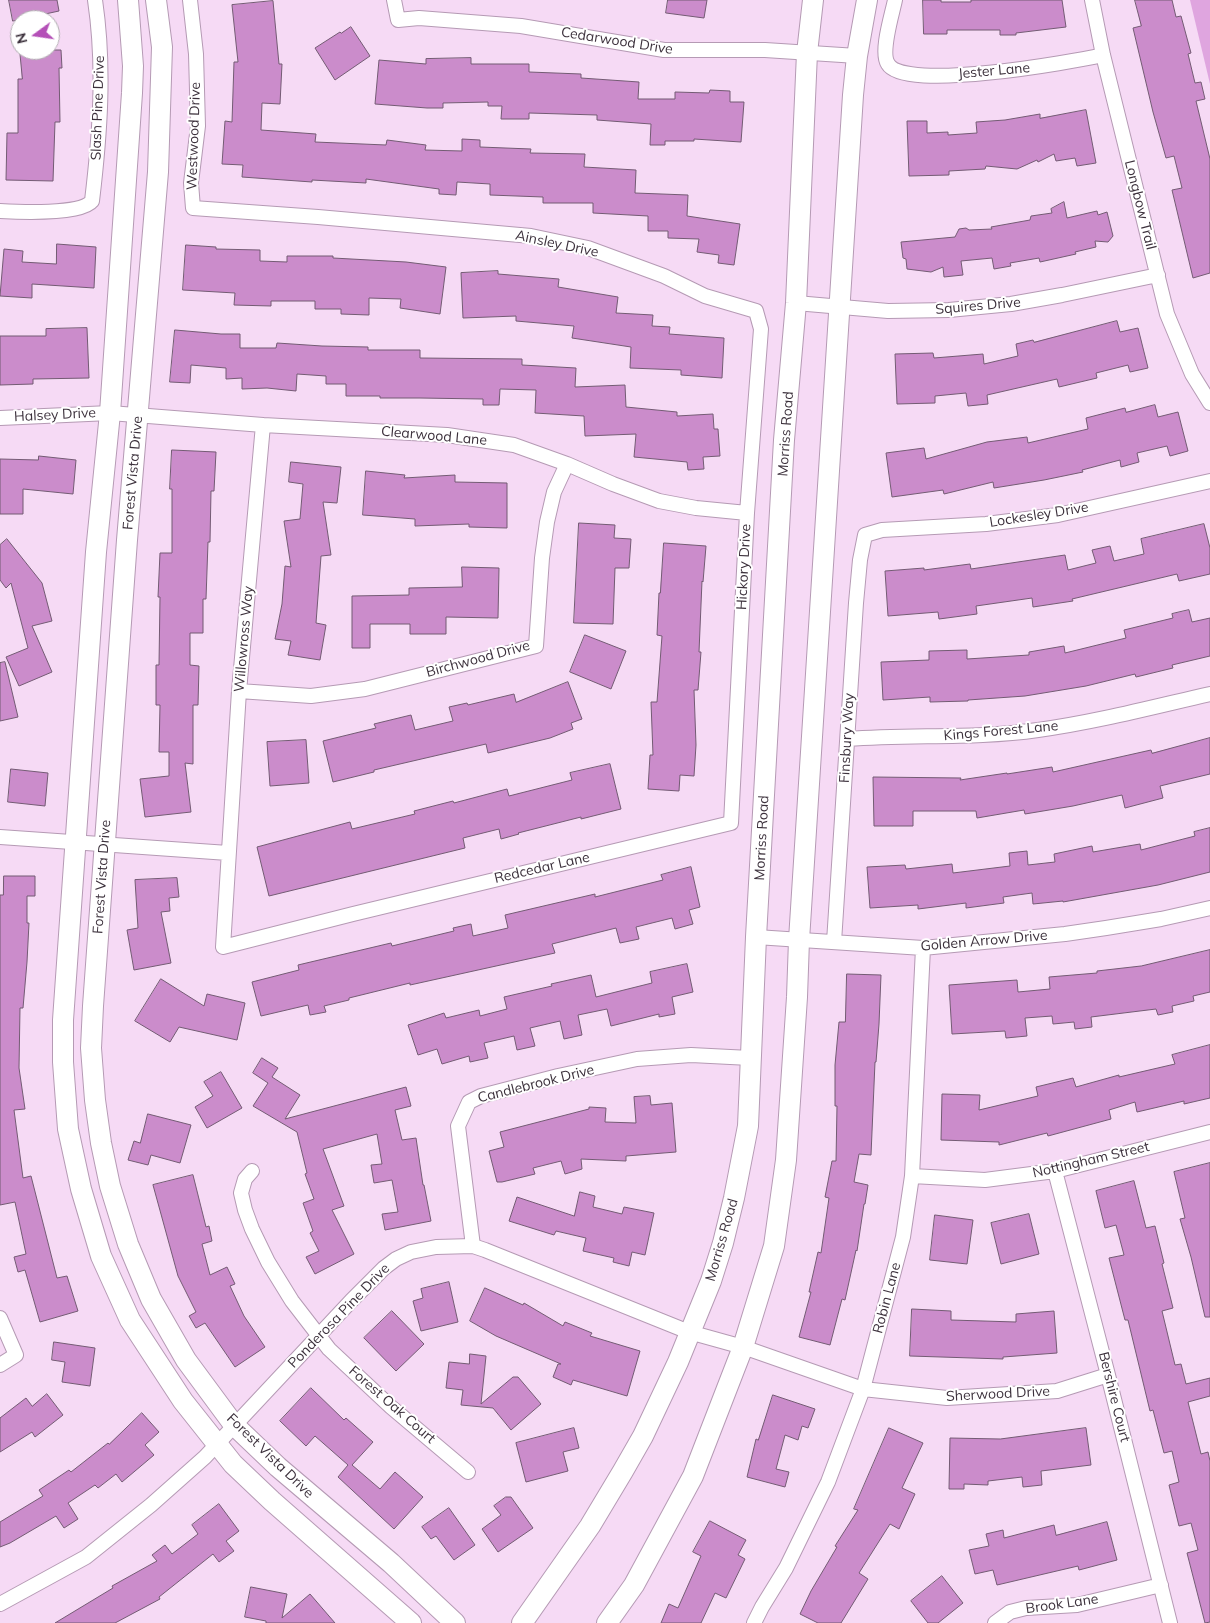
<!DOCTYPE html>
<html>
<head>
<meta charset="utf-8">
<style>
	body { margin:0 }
	#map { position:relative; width:1210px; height:1623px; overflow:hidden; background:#f6daf5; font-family:Mulish,sans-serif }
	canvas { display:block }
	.north { position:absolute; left:10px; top:10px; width:50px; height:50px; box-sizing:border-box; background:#fff; border:1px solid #b1adb1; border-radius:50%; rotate:256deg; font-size:14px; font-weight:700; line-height:20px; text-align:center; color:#3c313c }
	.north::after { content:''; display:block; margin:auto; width:18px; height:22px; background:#b450b7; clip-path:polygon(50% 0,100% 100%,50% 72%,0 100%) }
</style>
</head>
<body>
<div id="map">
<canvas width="1210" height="1623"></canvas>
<div class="north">N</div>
</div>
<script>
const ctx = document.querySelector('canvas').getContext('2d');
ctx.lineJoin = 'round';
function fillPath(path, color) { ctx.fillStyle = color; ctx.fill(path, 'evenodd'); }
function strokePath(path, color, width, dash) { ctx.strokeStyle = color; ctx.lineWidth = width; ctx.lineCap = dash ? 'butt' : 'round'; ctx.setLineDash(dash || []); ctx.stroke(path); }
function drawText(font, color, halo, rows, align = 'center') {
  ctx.font = font + ' Mulish,sans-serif'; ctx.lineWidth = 4; ctx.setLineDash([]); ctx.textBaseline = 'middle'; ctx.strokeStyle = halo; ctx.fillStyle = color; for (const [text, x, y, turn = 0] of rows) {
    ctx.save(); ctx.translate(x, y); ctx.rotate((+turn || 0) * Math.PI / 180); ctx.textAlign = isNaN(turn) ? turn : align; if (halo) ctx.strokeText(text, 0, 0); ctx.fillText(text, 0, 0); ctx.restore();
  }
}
const green = new Path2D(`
	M1190,0H1210V84Z`);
const building = new Path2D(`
	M9,0H57L59,11L13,21Z
	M668,0H707L704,18L666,13Z
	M923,0H941V2H971V0H1062L1066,27L1016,33V35H1000V30H947V34H924Z
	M1135,0H1172L1176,17L1181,16L1191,53L1188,54L1195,83L1201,82L1205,99L1196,101L1210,159V273L1193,278L1172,190L1182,188L1174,156L1166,158L1153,112L1133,28L1141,26Z
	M273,1L279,64H282L280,104L262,103L261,130L316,134L315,142L386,145L387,140L426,145L425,150L462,151V139L480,140V147L531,149L530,153L585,154L584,167L636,170L635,193L688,195L687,216L740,224L734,265L718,263L719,255L697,252L699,239L668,238V231H648V216L593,213V203H543V197L490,195V184L457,182L456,195L439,194V189L366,179V183L312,180V182L242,177L243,165L222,164L225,121L232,122L234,62H238L232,5Z
	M351,27L370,56L335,80L315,48L340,32L341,33Z
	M20,50H61L62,68H59L60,122H55L53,181L6,180L7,133H18V79H22Z
	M471,58V64H529V72L581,74V78L639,82L638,99H675V92L709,93L710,90L730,91V102H744L741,142L694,139V141H665V145H650L651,124L597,120V115L529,113V119H501L502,106H488V102L443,103V108H427L375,104L379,60L426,64V59Z
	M1086,110L1096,163L1077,166L1075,158L1056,161L1054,154L1038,162L1037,160L1017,169L986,166L985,169L949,171V175L909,176L907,121H927V133L948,132V135L977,133L976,122L1005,120L1040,114V118Z
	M1064,202L1067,218L1097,211L1098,215L1107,212L1113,236L1108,242L1095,241L1096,247L1075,252L1076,254L1040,262L1039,258L1010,263L1011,266L994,269L992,258L961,261L963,275L944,277L943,267L931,272L907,269L906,259L903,258L901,242L955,237L959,229L966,228L969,230L992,229L991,227L1030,220L1031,216L1052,213L1051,209Z
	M57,244L96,247L94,288L32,284V298L0,296L4,249L23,251L22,262L56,264Z
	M186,245L216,247V249L260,250V261L287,262V256H333V258L406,262L446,267L440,314L400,308L401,299L369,298V315L341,314V309H315V301H271V306L234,305L235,293L183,290Z
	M498,271V274L559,279L558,287L618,297L616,313L653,315L652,326L670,327L669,334L724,338L722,378L681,375V370L630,368L631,347L572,338L574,326L516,321V316L463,318L461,273Z
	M1117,321L1120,332L1138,328L1148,368L1130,372L1128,365L1096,373L1097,378L1059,387L1057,379L987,395L988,404L968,406L966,393L935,396V403L897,404L895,354L933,353L934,358L983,354L984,364L1018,356L1016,344L1033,340L1034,342Z
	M87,328L89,378L33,379V384L0,385V336H46V329Z
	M175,330L221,334H240V348H276L277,343L322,346L368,347V350H420V358L522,359V365L576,368L575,387L625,385L626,407L677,412V416L713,414L714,429H718L720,456L703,457L704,469L688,470L687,462L634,457L636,434L585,436L584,416L535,413L536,390L500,389L499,405H483V399L420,398H380V396H346V384H326V376L297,374L296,391L267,388L242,389V378L226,379V368L191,365L190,383L170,382Z
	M1155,405L1158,417L1178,412L1188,451L1170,456L1167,446L1137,453L1139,462L1121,467L1120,460L1082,470L1083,472L1044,480L994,488L993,482L944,494L943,490L892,497L886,453L924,448L926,459L987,442L1027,437L1028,443L1088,429L1086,418L1125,408L1126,412Z
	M172,450L216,452L214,491H211L210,542H208L206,599H203V633H190V665L199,666L198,705H193V764L185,763L191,812L145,817L140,779L169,776V752H159L160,705H156V665H159L160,597H158L160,553H172V489H170Z
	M39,456L76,460L73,494L23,489V514H0V459L38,460Z
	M291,462L341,467L337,503L323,502L331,555L321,556L316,623L326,625L320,660L288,655L291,641L275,639L282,604L285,566L291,567L284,521L300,519L303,484L289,482Z
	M366,471L405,475L404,478L455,475V482L507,483V528L469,527V524L415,526V519L363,515Z
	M579,523L615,525L614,538L631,539L629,568H615L613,624L574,623Z
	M1204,524L1210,548V574L1179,581L1177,574L1072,599L1073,601L1033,607L1032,598L976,606L977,614L939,619L938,612L888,616L885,571L924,568V570L970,564L971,569L1065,555L1068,570L1096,563L1092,550L1110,546L1114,561L1144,554L1141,539Z
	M7,539L42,583L52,621L32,626L52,672L19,686L6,657L28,648L11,583L6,588L0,580V545Z
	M664,543L706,546L703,582L702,581L699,652H701L698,690H694L696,745L694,776L680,775L679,791L648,789L650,755H653L651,702H657L662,636L657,635L659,593H660Z
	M462,567L499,568L498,618L446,617V634H410V624H370V648H352V596L409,595V588L462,587Z
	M1189,610L1192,622L1210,618V656L1172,665L1173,668L1136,677L1135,674L1086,686L1025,696L968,700V701L930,702V697L883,700L881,662L929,660V651L967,650V659L1029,655V652L1064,646L1065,653L1126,638L1124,630L1173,618L1172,614Z
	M585,635L626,651L611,689L570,672Z
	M5,662L18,717L0,721V663Z
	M568,682L582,719L571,723L573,729L550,738L488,753L486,744L374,770V772L333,782L323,741L376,728L374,724L411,715L415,730L453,721L449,707L467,703L468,705L514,694L516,702Z
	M1210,738V774L1160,786L1163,798L1125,808L1122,795L1073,806L1025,814L1024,810L977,818L976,811H913V826H874L873,777L961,778L960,780L1007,773V774L1052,767L1053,772L1151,750L1152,753Z
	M306,740L309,783L270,786L267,742Z
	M610,764L621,809L581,819V817L518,833L519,834L501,839L499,829L463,838L465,848L269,896L257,847L350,822L352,829L415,814L414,811L453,801L454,803L507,789L509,796L572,780L570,773Z
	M11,769L48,773L45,806L8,802Z
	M1210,828V872L1158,885L1063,902V901L1033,904L1032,893L1003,897L1004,903L966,908V903L918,909V905L870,908L867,867L905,865L906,869L952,864L953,873L1010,866L1009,853L1027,851L1028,865L1055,862L1054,854L1092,846L1093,852L1140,844L1141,850L1195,836L1194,832Z
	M691,867L700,907L689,910L693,924L675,929L672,918L636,927L639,939L620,943L616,928L552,944L555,953L410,985V983L349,998V1000L324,1006L326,1012L310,1015L308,1005L261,1016L252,982L299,970L298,965L391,943L392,946L454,931L453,928L471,924L473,936L508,928L505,915L595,894V897L663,880L661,875Z
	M4,876H35V896H27V923H29L27,962L23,1008H20L19,1068L25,1109L14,1110L23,1178L31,1176L57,1278L67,1276L78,1311L40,1322L25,1270L18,1272L14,1257L26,1254L15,1202L0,1205V895H3Z
	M177,878L179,897L169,898L170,911L161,912L171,963L134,970L127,930L138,928L135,880Z
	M1210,950V992L1193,996L1194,1001L1172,1006L1173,1012L1158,1015L1156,1009L1091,1017L1092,1027L1075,1029L1074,1022L1053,1024L1052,1016L1025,1018L1027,1036L1006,1038L1005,1031L952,1034L949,985L1017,980L1018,992L1050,989L1049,977L1097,973V971L1141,966Z
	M687,964L693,992L672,997L675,1014L659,1017V1014L611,1026L607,1009L578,1015L582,1035L564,1039L560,1021L530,1028L535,1046L517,1050L514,1036L484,1043L488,1058L470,1062L469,1056L442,1064L437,1049L418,1055L408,1025L444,1013L446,1018L479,1010L480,1016L507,1009L504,997L552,986L551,984L591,975L596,997L652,983L650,972Z
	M847,974L881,975L879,1024L876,1062H875L871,1155L859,1154L854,1182L868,1185L865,1204H864L857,1251L856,1250L845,1300L842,1299L830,1345L799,1337L811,1292H809L818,1252L821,1253L829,1198L825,1197L832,1161H836L837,1106H835V1065L839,1022H845Z
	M161,979L204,1006L207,994L245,1003L237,1040L179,1027L170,1042L135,1021Z
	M1210,1045V1098L1184,1104V1101L1137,1112L1135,1102L1109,1110L1111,1119L1048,1136L1047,1133L999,1145V1142L941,1140L942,1094L980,1095L979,1110L1038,1096L1036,1087L1073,1078L1076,1087L1119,1075V1077L1175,1064L1172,1055Z
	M262,1058L278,1068L272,1077L300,1095L285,1119L406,1087L411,1106L395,1110L402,1140L416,1138L423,1185H424L431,1221L385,1230L382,1214L398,1212L392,1180L374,1183L371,1165L382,1164L377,1134L323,1149L344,1206L332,1210L354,1254L315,1274L306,1257L319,1251L310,1233L313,1231L303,1203L314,1199L305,1174L307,1173L297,1132L253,1106L268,1083L253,1073Z
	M221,1072L242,1108L207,1128L195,1107L213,1096L204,1082Z
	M650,1096L651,1105L672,1103L676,1152L626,1156V1161L581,1159L582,1169L565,1174L561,1161L533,1168L535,1174L502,1182H497L489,1151L504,1147L500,1132L589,1109V1107L606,1108L605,1122L636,1123L634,1097Z
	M148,1114L191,1125L180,1163L151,1155L148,1165L128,1160L134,1141L140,1143Z
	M1210,1163V1317H1205L1191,1257L1180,1219L1185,1218L1174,1172Z
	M193,1175L206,1227L209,1226L212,1241L202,1244L210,1275L227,1267L235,1284L230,1286L244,1316L265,1347L235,1367L205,1323L196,1328L189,1316L196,1312L178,1276L153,1185Z
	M1134,1181L1146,1228L1155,1226L1164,1263L1162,1264L1173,1308L1162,1311L1175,1365L1181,1364L1186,1384L1210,1378V1396L1188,1402L1201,1454L1208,1452L1210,1461V1622L1205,1623L1187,1553L1198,1550L1191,1523L1179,1526L1169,1485L1179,1482L1172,1451L1164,1453L1153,1410L1150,1411L1128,1320H1125L1109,1258L1124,1255L1116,1225L1105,1228L1096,1191Z
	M580,1192L595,1196L593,1207L622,1214L624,1207L654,1213L645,1255L632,1252L629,1266L613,1262L614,1258L583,1251L586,1238L556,1231L554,1235L509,1221L517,1197L574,1216Z
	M1029,1214L1039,1254L1001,1264L991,1223Z
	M935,1215L973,1220L967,1264L930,1260Z
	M449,1282L458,1322L421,1331L413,1301L423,1298L421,1289Z
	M485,1288L523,1305L524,1303L563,1326L565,1322L592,1333L590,1336L640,1351L627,1396L573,1380L571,1385L553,1377L558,1364H561L496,1336L470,1321Z
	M912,1309L951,1311V1320L1016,1322V1314L1054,1311L1057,1353L1003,1357V1359L910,1356Z
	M392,1311L424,1344L396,1371L364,1338Z
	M54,1342L95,1348L90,1386L62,1382L65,1362L52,1360Z
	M470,1354L486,1356L481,1404L513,1377H518L541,1404L511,1430L493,1408L461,1405L463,1390L446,1388L449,1362L469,1364Z
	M311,1388L344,1420L346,1418L373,1442L352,1465L380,1489L395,1472L423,1497L394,1529L338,1477L348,1465L315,1436L306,1446L280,1421Z
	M47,1394L63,1415L35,1437L32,1432L0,1452V1418L26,1398L32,1406Z
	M773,1395L815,1409L808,1428L802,1426L798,1440L785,1435L776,1469L789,1472L785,1487L747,1477L756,1439L758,1440Z
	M142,1413L159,1432L145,1445L154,1455L122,1482L116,1474L98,1488L95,1485L68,1503L78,1519L64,1528L56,1516L10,1543L0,1547V1522L43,1496L39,1490L69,1470L71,1472L108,1443L109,1444Z
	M574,1428L579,1448L563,1452L568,1471L526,1482L516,1443Z
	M889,1428L923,1443L902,1488L915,1494L899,1529L890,1524L859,1573L868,1579L841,1623H818L800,1614L811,1591L837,1547L835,1546L858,1510L854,1509Z
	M1086,1428L1091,1465L1041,1471L1042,1485L1023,1487L1022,1477L988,1481V1485L964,1484V1489H949L950,1438L1000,1439Z
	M506,1497H511L533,1528L498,1552L482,1529L501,1515L494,1506Z
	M219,1504L239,1531L226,1541L234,1551L219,1562L213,1554L159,1597L160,1599L115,1623H55L113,1588L112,1586L157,1561L152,1555L165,1545L172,1554L198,1534L192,1525Z
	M449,1508L475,1545L454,1560L436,1536L431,1539L422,1527Z
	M710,1521L746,1540L738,1555L745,1559L726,1598L715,1593L701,1623H661L669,1604L678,1608L701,1556L693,1552Z
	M1107,1522L1117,1560L1079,1570L1078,1566L997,1585L993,1570L975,1574L969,1550L989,1546L986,1534L1003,1530L1004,1538L1054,1525L1056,1535Z
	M942,1576L963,1603L938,1623H928L911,1601Z
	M251,1587L287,1594L282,1618L310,1594L335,1623H266V1621L245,1617Z`);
const street = new Path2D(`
	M190,0L196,54L198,126L191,183L193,208L318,217L531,236L588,248L664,276L705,296L756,311L761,329L747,513L731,823L353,914L223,947L239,691L263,425
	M394,0L398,20L419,18L521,26L664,50H765L857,56
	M895,0C892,15 880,52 888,64C904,92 1071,62 1103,55
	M1092,0L1103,55L1167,314L1192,374L1210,403
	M0,211C19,212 81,215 92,201C100,134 105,67 95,0
	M796,303L888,311L949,310L1011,304L1062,295L1158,275
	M0,418L110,413L263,425L447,435L514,445L567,464L613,484L659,501L696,508L747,513
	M239,691L311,696L365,689L536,646L542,558L547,522L554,492L567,464
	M848,739C911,734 975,739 1038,730C1096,722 1153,707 1210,694
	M0,837L228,853
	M756,937L923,948L1065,934L1106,928L1161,919L1210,908
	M834,942L856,603L860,560L865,535L882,530L986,524L1058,515L1210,481
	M252,1171L245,1179L241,1193L245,1210L252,1229L268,1262L292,1301L329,1349L391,1407L468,1472
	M1055,1171L1108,1375L1170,1623
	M912,1176L985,1180L1055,1171L1210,1132
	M473,1246L458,1126L469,1102L481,1096L558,1076L637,1059L691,1055L750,1058
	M0,1318L16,1355L0,1365
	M0,1604L86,1557L151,1505L205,1457L351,1301L384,1268L396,1259L411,1252L436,1247L473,1246L485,1250L689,1332L743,1347L863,1389L947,1398L1057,1391L1108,1375
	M754,1623L762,1607L786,1568L828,1482L863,1389L903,1237L912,1176L923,948
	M995,1623L1010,1612L1026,1608L1077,1605L1161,1585`);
const secondary = new Path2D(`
	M128,0L133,66L132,93L110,413L96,552L63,1020V1062L68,1129L81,1189L101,1256L130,1320L183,1401L233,1464L272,1501L411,1623
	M156,0L162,47L158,172L127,540L93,1006L91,1048L95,1100L101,1143L110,1186L128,1244L151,1299L186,1360L234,1425L278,1467L391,1563L455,1623
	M522,1623L590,1526L623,1471L643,1436L678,1362L711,1281L723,1243L734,1198L748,1126L756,937L784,440L796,303L807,53L813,0
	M607,1623L634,1585L693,1476L743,1347L774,1246L786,1160L797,997L799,940L853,95L857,56L867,0`);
const streetNames = [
	["Cedarwood Drive",617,41,9],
	["Jester Lane",994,71,-5],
	["Slash Pine Drive",98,108,-88],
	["Westwood Drive",194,136,-88],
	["Longbow Trail",1140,205,76],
	["Ainsley Drive",557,244,12],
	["Squires Drive",978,306,-5],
	["Halsey Drive",55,415,-3],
	["Morriss Road",786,434,-86],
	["Clearwood Lane",434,436,5],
	["Forest Vista Drive",133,473,-85],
	["Lockesley Drive",1039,515,-9],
	["Hickory Drive",744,567,-87],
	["Willowross Way",244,639,-85],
	["Birchwood Drive",478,659,-15],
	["Kings Forest Lane",1001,731,-5],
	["Finsbury Way",847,738,-87],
	["Morriss Road",762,838,-87],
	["Redcedar Lane",542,868,-13],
	["Forest Vista Drive",102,877,-86],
	["Golden Arrow Drive",984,941,-5],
	["Candlebrook Drive",536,1084,-14],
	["Nottingham Street",1091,1160,-13],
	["Morriss Road",722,1240,-74],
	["Robin Lane",887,1298,-75],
	["Ponderosa Pine Drive",339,1316,-46],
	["Sherwood Drive",998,1394,-3],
	["Bershire Court",1114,1397,76],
	["Forest Oak Court",392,1405,41],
	["Forest Vista Drive",270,1456,44],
	["Brook Lane",1062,1604,-8]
];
fillPath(green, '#dfa5df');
fillPath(building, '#cb8ccb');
strokePath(building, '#735b73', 1);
strokePath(street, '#b59ab4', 16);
strokePath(secondary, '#b59ab4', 22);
strokePath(street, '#fff', 14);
strokePath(secondary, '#fff', 20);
drawText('14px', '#3c313c', '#fff', streetNames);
</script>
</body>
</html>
